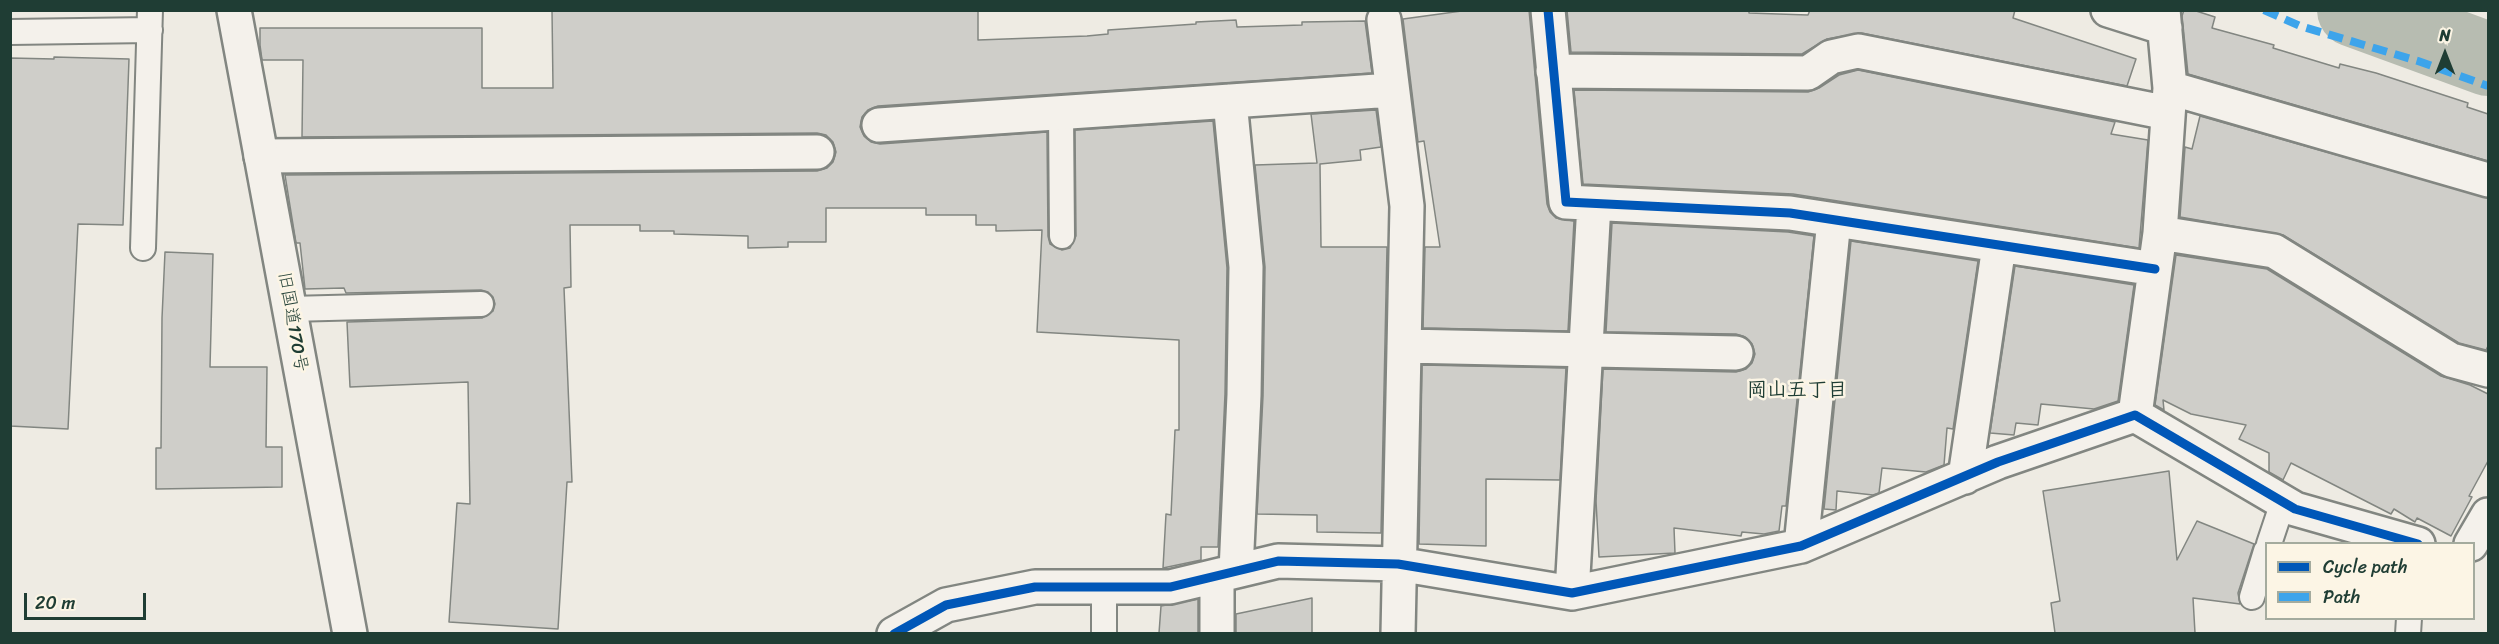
<!DOCTYPE html>
<html>
<head>
<meta charset="utf-8">
<style>
	body { margin:0 }
	#map { position:relative; width:2499px; height:644px; overflow:hidden; background:#eeebe3; font-family:Sriracha,sans-serif }
	canvas { display:block }
	.frame { position:absolute; inset:0; border:12px solid #1f3d34; pointer-events:none }
	.legend { position:absolute; left:2265px; top:542px; width:210px; height:78px; box-sizing:border-box; background:#fcf5e5; border:2px solid #a4ab9e; margin:0; padding:8px 10px; list-style:none; font-size:18px; color:#1f3d34 }
	.legend li { display:flex; align-items:center; gap:12px; height:30px }
	.legend b { width:30px; border:2px solid #a4ab9e }
	.north { position:absolute; left:2415px; top:24px; width:60px; height:60px; -webkit-text-stroke:4px #fcf5e5; paint-order:stroke; rotate:0deg; font-size:16px; font-weight:700; line-height:24px; text-align:center; color:#1f3d34 }
	.north::after { content:''; display:block; margin:auto; width:21px; height:27px; background:#1f3d34; clip-path:polygon(50% 0,100% 100%,50% 72%,0 100%) }
	.scale { position:absolute; left:24px; top:593px; width:122px; height:27px; box-sizing:border-box; border:3px solid #1f3d34; border-top:0; padding-left:8px; font-size:18px; line-height:21px; white-space:nowrap; color:#1f3d34; -webkit-text-stroke:4px #fcf5e5; paint-order:stroke }
</style>
</head>
<body>
<div id="map">
<canvas width="2499" height="644"></canvas>
<div class="frame"></div>
<ul class="legend">
<li><b style="height:8px;background:#0057b8"></b>Cycle path</li>
<li><b style="height:8px;background:#3da4eb"></b>Path</li>
</ul>
<div class="north">N</div>
<div class="scale">20 m</div>
</div>
<script>
const ctx = document.querySelector('canvas').getContext('2d');
ctx.lineJoin = 'round';
function strokePath(path, color, width, dash) { ctx.strokeStyle = color; ctx.lineWidth = width; ctx.lineCap = dash ? 'butt' : 'round'; ctx.setLineDash(dash || []); ctx.stroke(path); }
function fillPath(path, color) { ctx.fillStyle = color; ctx.fill(path, 'evenodd'); }
function drawText(font, color, halo, rows, align = 'center') {
  ctx.font = font + ' Sriracha,"Klee One",sans-serif'; ctx.lineWidth = 5; ctx.setLineDash([]); ctx.textBaseline = 'middle'; ctx.strokeStyle = halo; ctx.fillStyle = color; for (const [text, x, y, turn = 0] of rows) {
    ctx.save(); ctx.translate(x, y); ctx.rotate((+turn || 0) * Math.PI / 180); ctx.textAlign = isNaN(turn) ? turn : align; if (halo) ctx.strokeText(text, 0, 0); ctx.fillText(text, 0, 0); ctx.restore();
  }
}
const river = new Path2D(`
	M2354,10L2488,59`);
const building = new Path2D(`
	M552,10H978V40L1087,36L1108,34V30L1196,24V22L1236,20L1237,27L1302,25V22L1365,21L1372,73L878,106L868,110L862,117L860,127L864,136L871,142L880,144L1047,132L1048,236L1050,244L1062,250L1070,248L1076,236L1075,130L1213,121L1227,268L1225,394L1218,547H1201V560L1163,568L1166,514L1171,515L1175,430H1179V340L1037,332L1042,230L996,231V225H976V215H926V208H826V242H788V247L748,248V236L674,234V231H640V225H570L571,287L564,288L572,482H567L558,629L449,622L457,503L470,504L468,382L350,387L347,322L482,318L493,311L495,304L493,297L488,292L481,290L346,293L344,288L305,289L300,243H296L285,175L817,171L827,168L833,162L836,152L833,142L826,135L817,133L302,137L303,60H262L260,45V28H482V88H553Z
	M1469,10H1529L1547,204L1550,212L1556,218L1574,221L1568,331L1423,328L1425,247H1440L1424,141L1418,142L1403,19Z
	M1567,10H1749V13L1808,15L1810,10H2015L2013,18L2136,59L2127,86L1861,33L1827,39L1802,54L1571,52Z
	M2184,10H2193L2215,17L2212,28L2274,45L2273,48L2339,68L2340,64L2376,73L2468,103L2467,107L2488,114V161L2188,74L2182,16Z
	M54,57L129,59L123,225L78,224L68,429L10,426V58L54,59Z
	M1858,70L2115,122L2111,134L2148,140L2139,248L1793,194L1583,184L1574,90L1808,92L1819,88L1839,75Z
	M1376,110L1381,147L1360,150L1361,160L1320,164L1321,247H1387L1381,533L1317,532V515L1257,514L1263,396L1265,267L1255,165L1317,163L1311,114Z
	M2200,116L2488,198V346L2486,350L2459,343L2283,235L2180,217L2185,147L2192,149Z
	M1612,223L1788,232L1814,236L1786,506H1782L1779,531L1764,534L1742,532L1741,536L1674,528L1675,553L1599,557L1596,501L1603,369L1736,372L1746,369L1752,363L1755,354L1752,344L1745,337L1736,334L1606,332Z
	M1851,241L1978,261L1953,429L1947,428L1944,465L1926,472L1882,468L1879,493L1873,495L1837,491L1836,510L1824,509Z
	M165,252L213,254L210,367H267L266,447H282V487L156,489V448H161L162,318Z
	M2176,255L2267,269L2441,376L2470,385L2488,394V461L2469,496L2472,497L2451,536L2417,518L2415,522L2394,509L2391,514L2291,463L2283,480L2269,472V453L2239,439L2246,425L2191,414L2163,400L2164,410L2155,405Z
	M2015,266L2134,285L2118,401L2094,409L2041,404L2038,425L2016,423L2014,435L1990,433Z
	M1422,365L1566,368L1560,480L1486,479V546L1419,544Z
	M2169,471L2177,560L2197,521L2254,544L2238,593L2240,604L2193,598L2195,633H2055L2051,603L2060,601L2043,491Z
	M1312,598V633H1236V614Z
	M1198,599V633H1159L1161,606Z`);
const lane = new Path2D(`
	M10,32L150,30
	M1061,113L1062,236
	M143,248L150,10
	M290,309L481,304
	M2269,544L2283,502
	M1104,587V634
	M2252,597L2266,551
	M2408,634L2409,618`);
const street = new Path2D(`
	M1548,10L1566,202L1790,213L2155,269
	M2108,10L2165,28
	M1384,20L1407,206L1398,634
	M1553,71L1808,73L1831,57L1858,51L2168,113
	M2170,88L2488,180
	M1230,101L1246,267L1244,395L1236,571
	M879,125L1392,90
	M261,156L817,152
	M2160,233L2274,251L2451,360L2488,370
	M1404,346L1736,353
	M2135,415L2160,233L2170,88L2163,10
	M1965,477L1999,246
	M2471,544L2488,515
	M1801,546L1834,220
	M1572,593L1594,204
	M894,634L946,605L1035,587H1170L1278,561L1398,564L1572,593L1801,546L1998,462L2135,415L2295,509L2418,544
	M1217,634V576`);
const highway = new Path2D(`
	M234,10L350,634`);
const quiet = new Path2D(`
	M2264,10L2300,26L2418,61L2488,86`);
const cycleway = new Path2D(`
	M1548,10L1566,202L1790,213L2155,269
	M894,634L946,605L1035,587H1170L1278,561L1398,564L1572,593L1801,546L1998,462L2135,415L2295,509L2418,544`);
const streetNames = [
	["旧国道170号",292,322,80]
];
const neighbourhoodNames = [
	["岡山五丁目",1797,391]
];
strokePath(river, '#b7bcb1', 74);
fillPath(building, '#cfcec9');
strokePath(building, '#828681', 1.5);
strokePath(lane, '#828681', 28);
strokePath(street, '#828681', 38);
strokePath(highway, '#828681', 38);
strokePath(lane, '#f4f1eb', 24);
strokePath(street, '#f4f1eb', 33);
strokePath(highway, '#f4f1eb', 33);
strokePath(quiet, '#3da4eb', 8, [15, 8]);
strokePath(cycleway, '#0057b8', 9);
drawText('18px', '#1f3d34', '#fcf5e5', streetNames);
drawText('bold 20px', '#1f3d34', '#fcf5e5', neighbourhoodNames);
</script>
</body>
</html>
